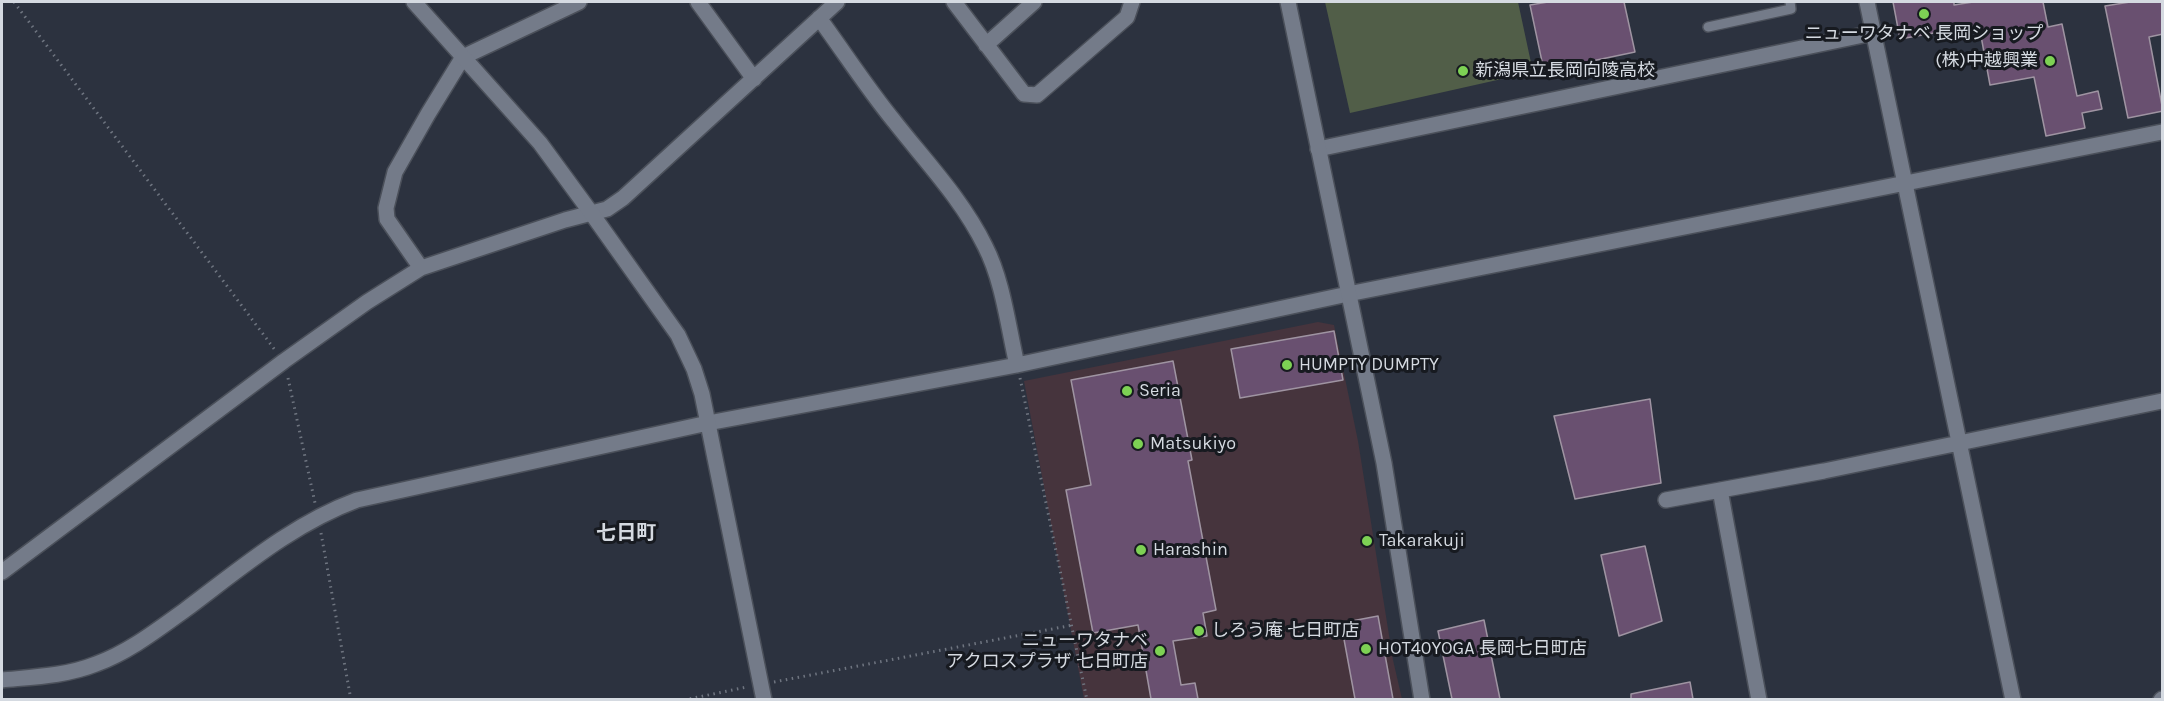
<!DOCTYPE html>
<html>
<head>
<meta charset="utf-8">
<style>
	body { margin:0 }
	#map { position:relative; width:2164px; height:701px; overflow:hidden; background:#2c323f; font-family:Karla,sans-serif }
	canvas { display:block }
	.frame { position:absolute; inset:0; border:3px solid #d5dae1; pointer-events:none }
</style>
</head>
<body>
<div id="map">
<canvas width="2164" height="701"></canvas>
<div class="frame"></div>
</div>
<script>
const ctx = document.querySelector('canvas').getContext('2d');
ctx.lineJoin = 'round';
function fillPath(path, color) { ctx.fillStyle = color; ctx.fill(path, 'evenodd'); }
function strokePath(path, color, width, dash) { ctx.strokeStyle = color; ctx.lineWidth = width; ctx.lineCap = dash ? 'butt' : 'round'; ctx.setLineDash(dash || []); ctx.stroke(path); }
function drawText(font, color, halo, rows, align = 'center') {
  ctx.font = font + ' Karla,"Noto Sans JP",sans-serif'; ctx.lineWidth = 6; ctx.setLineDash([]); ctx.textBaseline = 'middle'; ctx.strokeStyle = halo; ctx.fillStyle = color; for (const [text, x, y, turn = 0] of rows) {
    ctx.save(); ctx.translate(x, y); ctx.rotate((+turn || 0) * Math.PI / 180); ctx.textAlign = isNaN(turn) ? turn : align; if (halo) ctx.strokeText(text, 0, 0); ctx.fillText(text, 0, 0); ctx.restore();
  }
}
const commercial = new Path2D(`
	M1318,322L1334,325L1358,441L1393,660L1402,699H1084L1024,381Z`);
const green = new Path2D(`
	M1325,2H1518L1533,72L1350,113Z`);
const building = new Path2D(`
	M1548,2H1624L1635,52L1544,71L1530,5Z
	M1893,2H1954V5L1973,2H2043L2048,27L2062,24L2077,96L2098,91L2102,109L2082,113L2085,128L2046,136L2034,77L1990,85L1979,25L1900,39Z
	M2130,2H2163V34L2149,37L2163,111L2128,118L2105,6Z
	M1334,331L1343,380L1240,398L1231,349Z
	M1173,361L1192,460L1188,461L1216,610L1203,613L1207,636L1173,641L1181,685L1195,683L1198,699H1151L1138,625L1093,633L1066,490L1091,485L1071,380Z
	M1650,399L1661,483L1575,499L1554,416Z
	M1645,546L1662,621L1619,636L1601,555Z
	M1378,616L1393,699H1355L1341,623Z
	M1484,620L1500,699H1452L1438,631Z
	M1690,682L1693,699H1631V694Z`);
const path = new Path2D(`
	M14,2L275,350
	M288,378L315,503
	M1020,378L1087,700
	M321,533L351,700
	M774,682L1073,625
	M684,700L747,687`);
const service = new Path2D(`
	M1708,27L1791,9L1790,2`);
const minor = new Path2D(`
	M698,2L754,79
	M954,2L1024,94L1037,95L1127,17L1132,2
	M1867,2L2013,700
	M819,18C844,52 867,88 894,121C926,162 962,199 985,246C1003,281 1008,326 1017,365
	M986,45L1034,2
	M1318,149L1873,33
	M421,268L387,219L386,208L395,172L428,114L463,57L579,2
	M708,423L1017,365L1348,294L2162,132
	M1720,490L1759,700
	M1666,500L1824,471L2162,401
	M2,572L284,361L367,302L421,268L565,220L607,209L623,198L837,2`);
const tertiary = new Path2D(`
	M414,2L540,143L592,214L678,335L694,369L702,394L764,700
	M1288,2L1384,463L1422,700
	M2,680C33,677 66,676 96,664C129,652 157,630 185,610C240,569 292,524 357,500L708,423
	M2161,700L2162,699`);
const markers = [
	[1924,14,6,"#7dd154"],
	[2050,61,6,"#7dd154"],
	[1463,71,6,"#7dd154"],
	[1287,365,6,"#7dd154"],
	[1127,391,6,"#7dd154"],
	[1138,444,6,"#7dd154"],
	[1367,541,6,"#7dd154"],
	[1141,550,6,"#7dd154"],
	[1199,631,6,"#7dd154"],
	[1366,649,6,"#7dd154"],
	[1160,651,6,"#7dd154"]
];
const poiNames = [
	["ニューワタナベ 長岡ショップ",1924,34,"center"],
	["(株)中越興業",2038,61,"right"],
	["新潟県立長岡向陵高校",1475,71],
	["HUMPTY DUMPTY",1299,365],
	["Seria",1139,391],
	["Matsukiyo",1150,444],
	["Takarakuji",1379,541],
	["Harashin",1153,550],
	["しろう庵 七日町店",1211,631],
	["ニューワタナベ",1148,641,"right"],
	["アクロスプラザ 七日町店",1148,662,"right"],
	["HOT40YOGA 長岡七日町店",1378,649]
];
const neighbourhoodNames = [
	["七日町",626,533]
];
fillPath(commercial, '#46343d');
fillPath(green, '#515e48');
fillPath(building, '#695070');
strokePath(building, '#9f94a2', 1.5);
strokePath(service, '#4b505a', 12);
strokePath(minor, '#4b505a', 18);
strokePath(tertiary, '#4b505a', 18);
strokePath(path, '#6f7580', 3, [1.5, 4.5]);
strokePath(service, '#747b89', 9);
strokePath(minor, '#747b89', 15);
strokePath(tertiary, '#747b89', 15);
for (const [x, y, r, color] of markers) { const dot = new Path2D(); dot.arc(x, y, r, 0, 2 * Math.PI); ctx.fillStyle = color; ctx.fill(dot); strokePath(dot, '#171a20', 2); }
drawText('18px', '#d5dae1', '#171a20', poiNames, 'left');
drawText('bold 20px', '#d5dae1', '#171a20', neighbourhoodNames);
</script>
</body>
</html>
